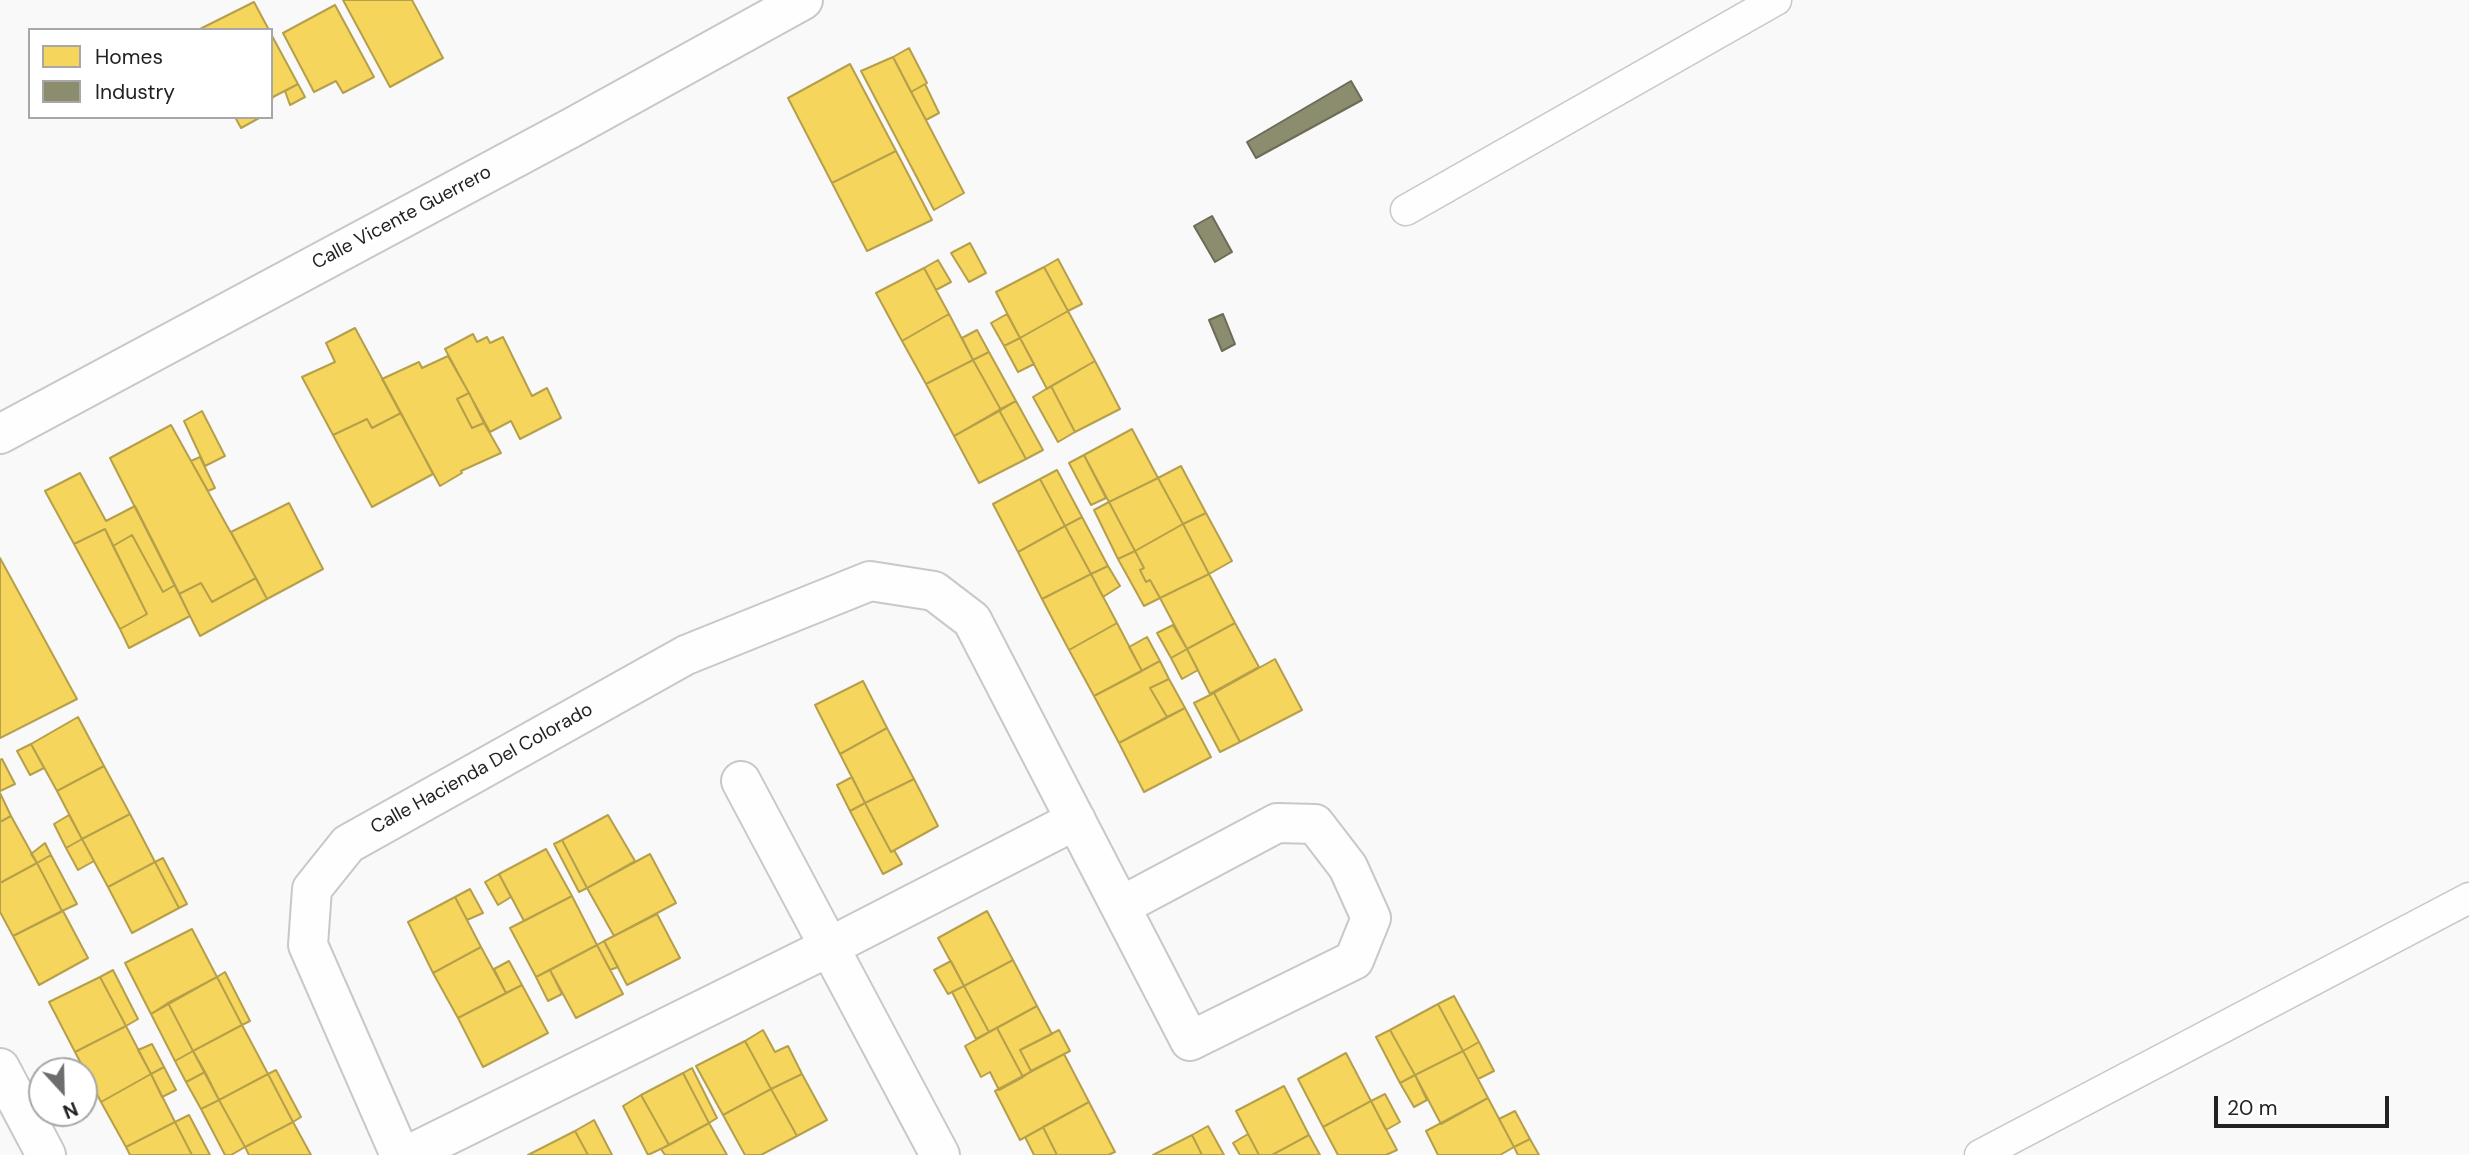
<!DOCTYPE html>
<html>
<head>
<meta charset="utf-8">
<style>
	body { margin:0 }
	#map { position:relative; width:2469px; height:1155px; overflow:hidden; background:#f9f9fa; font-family:"DM Sans",sans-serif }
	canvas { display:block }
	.legend { position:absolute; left:28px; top:28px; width:245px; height:91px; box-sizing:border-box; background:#fff; border:2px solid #a7a7a7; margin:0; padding:9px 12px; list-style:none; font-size:21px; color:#222223 }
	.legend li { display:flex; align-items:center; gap:14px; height:35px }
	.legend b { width:35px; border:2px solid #a7a7a7 }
	.north { position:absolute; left:28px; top:1057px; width:70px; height:70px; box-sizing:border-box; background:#fff; border:2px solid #a7a7a7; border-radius:50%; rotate:158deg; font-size:19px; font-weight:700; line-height:28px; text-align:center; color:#222223 }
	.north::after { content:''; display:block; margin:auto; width:24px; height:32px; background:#6d6d6e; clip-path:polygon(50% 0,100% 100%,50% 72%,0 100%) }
	.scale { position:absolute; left:2214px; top:1096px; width:175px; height:32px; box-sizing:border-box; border:4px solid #222223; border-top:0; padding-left:9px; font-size:21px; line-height:24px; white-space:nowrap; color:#222223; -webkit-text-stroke:5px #fff; paint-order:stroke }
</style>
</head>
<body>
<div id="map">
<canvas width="2469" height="1155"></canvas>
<ul class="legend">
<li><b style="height:19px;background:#f6d55c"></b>Homes</li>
<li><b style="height:19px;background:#8c8c6e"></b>Industry</li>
</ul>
<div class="north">N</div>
<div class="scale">20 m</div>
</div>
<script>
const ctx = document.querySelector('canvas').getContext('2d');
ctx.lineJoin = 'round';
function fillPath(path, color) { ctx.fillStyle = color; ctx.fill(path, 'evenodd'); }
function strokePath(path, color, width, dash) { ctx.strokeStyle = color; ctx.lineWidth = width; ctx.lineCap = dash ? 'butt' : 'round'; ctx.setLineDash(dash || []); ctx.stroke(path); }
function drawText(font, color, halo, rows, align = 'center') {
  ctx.font = font + ' "DM Sans",sans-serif'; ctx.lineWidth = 7; ctx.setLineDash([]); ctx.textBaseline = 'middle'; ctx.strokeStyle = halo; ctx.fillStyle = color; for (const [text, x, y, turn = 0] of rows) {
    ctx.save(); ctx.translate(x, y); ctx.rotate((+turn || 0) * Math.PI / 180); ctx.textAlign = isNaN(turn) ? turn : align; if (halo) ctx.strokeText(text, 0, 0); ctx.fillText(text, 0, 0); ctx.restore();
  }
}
const homes = new Path2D(`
	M343,0H412L443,58L390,87Z
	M254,2L269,30H198Z
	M335,5L374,77L343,93L336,81L314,92L283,33Z
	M271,34L298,84L273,97L271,101Z
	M909,48L927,83L911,92L893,57Z
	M893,57L964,193L934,210L861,71Z
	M850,64L896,151L832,183L788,98Z
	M298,84L305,97L290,105L285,91Z
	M925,84L939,113L926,120L911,92Z
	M235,117H261L241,128Z
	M896,151L932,220L867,251L832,183Z
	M970,243L986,273L969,282L951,253Z
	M1058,259L1082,304L1068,311L1044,267Z
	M938,260L951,282L936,290L924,268Z
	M1044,267L1068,311L1020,338L996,292Z
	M924,268L949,314L902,341L876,293Z
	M1068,311L1095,361L1047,389L1020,338Z
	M949,314L973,360L926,384L902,341Z
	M1007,314L1020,338L1004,346L991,323Z
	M355,328L401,413L372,428L367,419L333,435L302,377L335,362L326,343Z
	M977,330L989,352L973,360L962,338Z
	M473,334L477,342L487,337L490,343L503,337L532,396L547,388L561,418L520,439L511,421L490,432L445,349Z
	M1020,338L1034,364L1018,372L1004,346Z
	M989,352L1016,401L1001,410L973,360Z
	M448,356L469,393L457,399L472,428L484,423L501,453L461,471L462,473L440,486L382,379L419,362L422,368Z
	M973,360L1001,410L954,436L926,384Z
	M1095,361L1120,409L1075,432L1051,386Z
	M1051,386L1075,432L1058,442L1033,397Z
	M469,393L484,423L472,428L457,399Z
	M1016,401L1043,450L1026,459L999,410Z
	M999,410L1026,459L979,483L954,436Z
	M202,411L225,456L205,466L184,421Z
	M401,413L433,474L372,507L333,435L367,419L372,428Z
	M171,425L256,578L212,602L201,583L179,594L110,458Z
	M1132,429L1158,478L1109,502L1084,455Z
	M1084,455L1106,498L1091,505L1069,463Z
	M200,457L215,488L208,491L191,461Z
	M1181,466L1206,513L1183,524L1158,478Z
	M1057,470L1082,517L1065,526L1040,479Z
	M80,473L106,521L135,506L175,585L163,592L132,535L113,546L105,529L74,544L45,491Z
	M1158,478L1183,524L1135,551L1109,502Z
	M1040,479L1065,526L1018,552L993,504Z
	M1109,502L1135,551L1118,559L1094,510Z
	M289,503L323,569L267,599L231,532Z
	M1206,513L1232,561L1209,574L1183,524Z
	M1082,517L1108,566L1091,574L1065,526Z
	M1183,524L1209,574L1160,598L1150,580L1146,582L1140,570L1144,568L1135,551Z
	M1065,526L1091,574L1042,599L1018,552Z
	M105,529L147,614L120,629L74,544Z
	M132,535L163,592L175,585L190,616L129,648L120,629L147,614L113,546Z
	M1135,551L1144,568L1140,570L1146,582L1150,580L1160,598L1144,606L1118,559Z
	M0,558L77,699L0,738Z
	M1108,566L1120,586L1103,597L1091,574Z
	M1091,574L1117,623L1069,650L1042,599Z
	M1209,574L1235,623L1187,649L1160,598Z
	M256,578L267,599L200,636L179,594L201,583L212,602Z
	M1117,623L1142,671L1094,696L1069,650Z
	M1235,623L1259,667L1210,694L1187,649Z
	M1173,625L1187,649L1171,658L1157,633Z
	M1147,637L1160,661L1142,671L1129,647Z
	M1187,649L1198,670L1182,679L1171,658Z
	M1275,659L1302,710L1240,742L1214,693Z
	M1160,661L1169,679L1150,688L1167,717L1119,743L1094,696Z
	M1169,679L1185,708L1167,717L1150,688Z
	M863,681L887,728L840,754L815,705Z
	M1214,693L1240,742L1220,752L1194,703Z
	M1185,708L1211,757L1144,792L1119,743Z
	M78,717L104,766L57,791L31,744Z
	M887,728L914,779L865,803L840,754Z
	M31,744L44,768L30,775L17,751Z
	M2,759L15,784L0,791V760Z
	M104,766L130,814L82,839L57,791Z
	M852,777L865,803L850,811L837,785Z
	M914,779L938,826L891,852L865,803Z
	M0,793L11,816L0,822Z
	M865,803L891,852L894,850L902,864L883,874L850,811Z
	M130,814L155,862L108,887L82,839Z
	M69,815L82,839L66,848L54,824Z
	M608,815L635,861L587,888L562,840Z
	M11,816L37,863L0,883V822Z
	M82,839L94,861L78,870L66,848Z
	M562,840L587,888L579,892L554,844Z
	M45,843L51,855L37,863L31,854Z
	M546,849L572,896L524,921L499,874Z
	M650,854L676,903L614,936L587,888Z
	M51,855L77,904L62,911L37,863Z
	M163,858L187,904L179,908L155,862Z
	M155,862L179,908L132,933L108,887Z
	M37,863L62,911L13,936L0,912V883Z
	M499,874L511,897L498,905L485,882Z
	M470,889L483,913L467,920L455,897Z
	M572,896L597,945L536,977L510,928Z
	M455,897L481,947L433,973L408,922Z
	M63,911L88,958L39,985L13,936Z
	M987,911L1013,960L964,986L938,938Z
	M657,914L680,958L627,985L604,941Z
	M192,929L217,977L151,1014L125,963Z
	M604,941L618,967L610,970L597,945Z
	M597,945L623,994L576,1018L550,970Z
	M481,947L506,993L458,1018L433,973Z
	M1013,960L1037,1006L989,1032L964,986Z
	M509,961L522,985L506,993L494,969Z
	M951,961L964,986L948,994L934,970Z
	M113,970L138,1019L126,1026L100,977Z
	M550,970L562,994L548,1001L536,977Z
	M225,972L250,1021L242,1025L217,977Z
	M100,977L126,1026L75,1052L49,1002Z
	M217,977L242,1025L193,1051L168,1003Z
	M522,985L548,1033L483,1067L458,1018Z
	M964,986L989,1032L976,1039L952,992Z
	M1454,996L1479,1042L1463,1051L1438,1004Z
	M168,1003L193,1051L175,1061L151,1014Z
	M1438,1004L1463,1051L1415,1075L1390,1030Z
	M1037,1006L1052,1034L1020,1050L1031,1071L1023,1077L997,1028Z
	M242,1025L268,1074L219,1100L193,1051Z
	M126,1026L151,1074L101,1102L75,1052Z
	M997,1028L1023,1077L999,1090L990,1072L981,1077L965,1046Z
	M763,1030L775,1052L788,1046L802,1074L771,1089L745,1041Z
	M1059,1030L1070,1051L1031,1071L1020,1050Z
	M1390,1030L1415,1075L1400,1083L1376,1037Z
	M745,1041L771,1089L723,1115L696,1066Z
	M1479,1042L1494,1071L1478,1079L1463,1051Z
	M152,1044L164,1067L151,1074L138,1050Z
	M193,1051L205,1072L186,1082L175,1061Z
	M1463,1051L1488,1098L1441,1124L1415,1075Z
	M1346,1053L1371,1101L1323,1127L1298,1079Z
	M1064,1054L1089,1102L1020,1140L995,1091Z
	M164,1067L176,1090L162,1097L151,1074Z
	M692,1068L717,1118L709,1123L683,1073Z
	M276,1070L301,1117L293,1122L268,1074Z
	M205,1072L219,1100L201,1109L186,1082Z
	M683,1073L709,1123L669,1145L641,1095Z
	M151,1074L175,1122L126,1147L101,1102Z
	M268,1074L293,1122L245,1147L219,1100Z
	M802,1074L827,1120L797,1136L771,1089Z
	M1415,1075L1427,1100L1414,1107L1400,1083Z
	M1284,1086L1309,1135L1272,1155H1259L1236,1111Z
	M771,1089L797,1136L761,1155H745L723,1115Z
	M1385,1094L1400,1122L1386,1130L1371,1101Z
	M641,1095L669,1145L648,1155L623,1106Z
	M1488,1098L1514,1147L1500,1155H1438L1426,1131Z
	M219,1100L245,1147L231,1155H225L201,1109Z
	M1371,1101L1397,1150L1386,1155H1338L1323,1127Z
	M1089,1102L1115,1152L1108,1155H1057L1043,1127Z
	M1515,1111L1530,1139L1514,1147L1499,1119Z
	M189,1115L210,1155H192L175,1122Z
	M594,1120L612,1155H588L575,1131Z
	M175,1122L192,1155H130L126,1147Z
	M293,1122L311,1155H249L245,1147Z
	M709,1123L727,1155H665L661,1149Z
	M1208,1126L1224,1155H1202L1192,1135Z
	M1043,1127L1057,1155H1034L1025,1137Z
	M575,1131L588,1155H528Z
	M1248,1134L1259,1155H1240L1233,1143Z
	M1192,1135L1202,1155H1153Z
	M1309,1135L1320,1155H1272Z
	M1530,1139L1539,1155H1518L1514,1147Z`);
const industry = new Path2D(`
	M1351,81L1362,100L1256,158L1247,142Z
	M1212,216L1232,252L1215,262L1194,226Z
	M1223,314L1235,344L1222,351L1209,320Z`);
const lane = new Path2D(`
	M1406,210L1776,0
	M1980,1155L2469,898`);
const street = new Path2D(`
	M0,434L573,127L803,0
	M741,781L940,1155
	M0,1068L46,1155
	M400,1155L308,945L312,889L348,844L686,655L870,581L934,591L972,620L1190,1041L1354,960L1371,918L1348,867L1315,824L1277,823L1121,906
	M408,1155L831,946L1076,820`);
const streetNames = [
	["Calle Vicente Guerrero",402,218,-28],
	["Calle Hacienda Del Colorado",482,769,-29]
];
fillPath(homes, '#f6d55c');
strokePath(homes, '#b69f4b', 2);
fillPath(industry, '#8c8c6e');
strokePath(industry, '#6c6c58', 2);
strokePath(lane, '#c8c8c8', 33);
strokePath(street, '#c8c8c8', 42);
strokePath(lane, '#fefefe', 30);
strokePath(street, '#fefefe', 38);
drawText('19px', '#222223', '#fff', streetNames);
</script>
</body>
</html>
